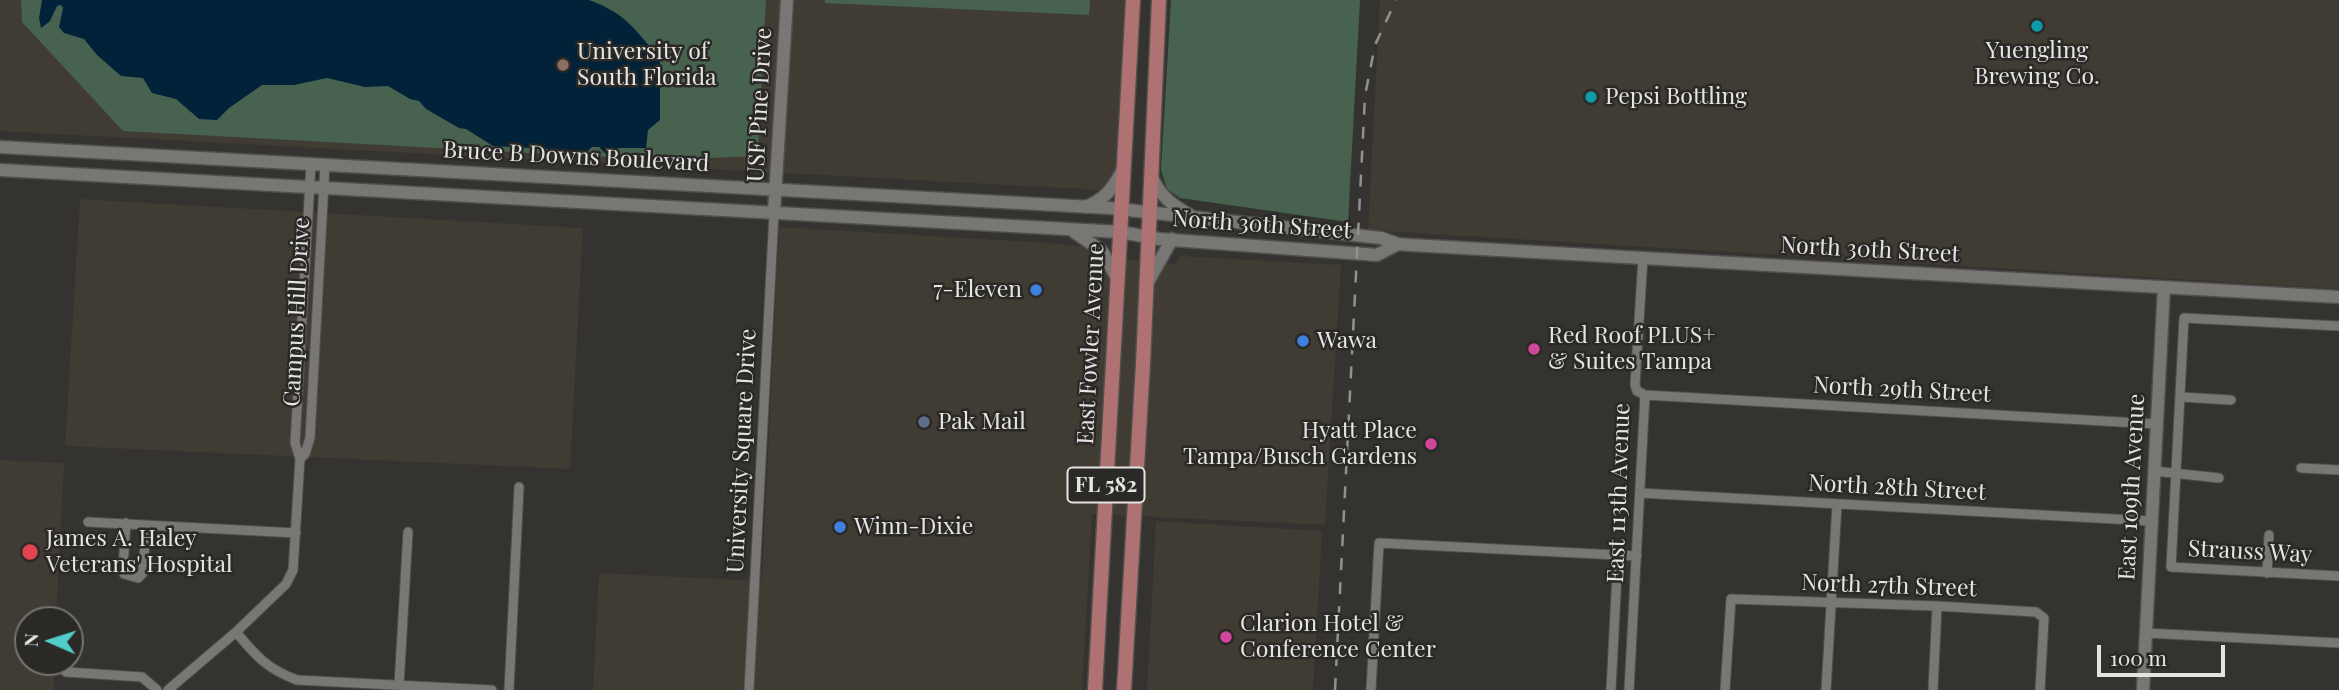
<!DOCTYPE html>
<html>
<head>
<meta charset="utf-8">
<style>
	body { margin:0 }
	#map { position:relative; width:2339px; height:690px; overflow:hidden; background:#343330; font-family:"Playfair Display",serif }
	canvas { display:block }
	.north { position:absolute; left:14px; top:606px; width:70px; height:70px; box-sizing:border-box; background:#2a2926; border:2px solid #757471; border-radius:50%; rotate:273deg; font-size:19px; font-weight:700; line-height:28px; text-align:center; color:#e5e4e2 }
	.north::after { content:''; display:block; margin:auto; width:24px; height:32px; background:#53cdca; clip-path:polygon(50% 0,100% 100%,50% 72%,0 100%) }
	.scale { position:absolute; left:2097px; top:645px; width:128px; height:32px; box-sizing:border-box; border:4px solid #e5e4e2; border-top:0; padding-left:9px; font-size:21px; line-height:24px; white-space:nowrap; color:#e5e4e2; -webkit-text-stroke:5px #2a2926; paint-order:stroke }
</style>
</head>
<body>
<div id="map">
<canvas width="2339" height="690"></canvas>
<div class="north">N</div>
<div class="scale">100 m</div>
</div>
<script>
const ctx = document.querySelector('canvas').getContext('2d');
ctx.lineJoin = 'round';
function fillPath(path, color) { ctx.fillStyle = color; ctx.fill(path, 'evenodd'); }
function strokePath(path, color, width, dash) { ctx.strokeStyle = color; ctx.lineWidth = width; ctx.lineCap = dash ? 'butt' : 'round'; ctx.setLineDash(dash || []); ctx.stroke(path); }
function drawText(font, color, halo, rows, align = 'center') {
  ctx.font = font + ' "Playfair Display",serif'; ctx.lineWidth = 5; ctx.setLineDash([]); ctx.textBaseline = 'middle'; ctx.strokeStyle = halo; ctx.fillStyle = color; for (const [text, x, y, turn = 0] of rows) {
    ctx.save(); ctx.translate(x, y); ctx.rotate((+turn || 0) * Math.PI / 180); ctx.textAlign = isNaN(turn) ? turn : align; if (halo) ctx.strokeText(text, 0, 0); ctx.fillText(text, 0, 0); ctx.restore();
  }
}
const built = new Path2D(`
	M0,0H1130L1119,191L0,131Z
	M1380,0H2339V289L1368,230Z
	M80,199L583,228L570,469L65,446Z
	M779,227L1049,243L1087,247L1097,256L1176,264L1179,256L1341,265L1325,525L1092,514L1082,690H593L599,573L762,581Z
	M0,460L64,463L56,620H28V662H55L54,690H0Z
	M1156,521L1322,531L1313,690H1147Z`);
const green = new Path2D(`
	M21,0H766L758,156L660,160L123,131L22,22Z
	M825,0H1090L1089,15L825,3Z
	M1171,0H1360L1348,222L1180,198L1167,189L1161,170Z`);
const water = new Path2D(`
	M42,0H589C629,15 633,29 660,58V120L648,130L646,148H618L612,155L608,156L599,147H592L588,151L493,146L466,129L459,128L426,109L419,101L410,99L388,86L365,87L327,78L294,85H262L229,108L217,120L199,119L176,99L152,93L143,78L121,76L97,55L84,39L64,33L59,27L63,8L61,5L57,6L50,21L41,28L39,18Z`);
const street = new Path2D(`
	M1643,257L1635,385L1637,391L1645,395
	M2339,326L2184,318L2171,567L2339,576
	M1645,395L2156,424
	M2181,397L2231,400
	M300,459L305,454L310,438L325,165
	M2301,468L2339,470
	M2154,471L2219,478
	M1640,493L2151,521
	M88,522L296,533
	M126,523L123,567L124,574L138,578L143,573L146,525
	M2267,573L2269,535
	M236,632C256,656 267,669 297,680L492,690
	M2146,633L2339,643
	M66,672L142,677L157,690
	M399,685L408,532
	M168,690L236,632L286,584L293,570L300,459L295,443L311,164
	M509,690L519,487
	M749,690L774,213
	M1371,690L1379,543L1637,556
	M1611,690L1618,555
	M1629,690L1645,395
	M1725,690L1731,599L1937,606L2036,612L2044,618L2040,690
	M1826,690L1837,504
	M1933,690L1937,606`);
const secondary = new Path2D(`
	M0,147L1110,208L1381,238L1398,244L1410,245L2339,297
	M0,170L1121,232L1159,239L1377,255L1398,244
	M1152,177C1160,196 1172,205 1190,215
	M1085,207C1105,200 1114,187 1123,169
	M774,213L787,0
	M1073,231L1102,251L1118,280
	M1148,282L1172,239
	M2143,690L2164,287`);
const primary = new Path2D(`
	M1095,690L1133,0
	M1124,690L1143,364L1159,0`);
const rail = new Path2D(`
	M1335,690L1365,96L1375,45L1396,0`);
const markers = [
	[2037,26,7,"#0f9aa8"],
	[563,65,7,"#8d6e63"],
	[1591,97,7,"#0f9aa8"],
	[1036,290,7,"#3f7fe0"],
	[1303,341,7,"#3f7fe0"],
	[1534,349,7,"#d1479c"],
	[924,422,7,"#5c6f8a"],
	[1431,444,7,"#d1479c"],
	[840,527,7,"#3f7fe0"],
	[30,552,9,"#e0444e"],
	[1226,637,7,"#d1479c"]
];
const shields = [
	[1106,485,77]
];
const shieldNames = [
	["FL 582",1106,485]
];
const poiNames = [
	["Yuengling",2037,51,"center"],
	["Brewing Co.",2037,77,"center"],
	["University of",577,52],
	["South Florida",577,78],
	["Pepsi Bottling",1605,97],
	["7-Eleven",1022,290,"right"],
	["Red Roof PLUS+",1548,336],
	["& Suites Tampa",1548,362],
	["Wawa",1317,341],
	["Pak Mail",938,422],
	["Hyatt Place",1417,431,"right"],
	["Tampa/Busch Gardens",1417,457,"right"],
	["Winn-Dixie",854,527],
	["James A. Haley",46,539],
	["Veterans' Hospital",46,565],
	["Clarion Hotel &",1240,624],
	["Conference Center",1240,650]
];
const streetNames = [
	["USF Pine Drive",760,105,-87],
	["Bruce B Downs Boulevard",576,157,3],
	["North 30th Street",1262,225,4],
	["North 30th Street",1870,250,3],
	["Campus Hill Drive",297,312,-87],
	["East Fowler Avenue",1091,344,-87],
	["North 29th Street",1902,390,3],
	["University Square Drive",742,451,-87],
	["East 109th Avenue",2132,487,-87],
	["North 28th Street",1897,488,3],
	["East 113th Avenue",1619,493,-88],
	["Strauss Way",2250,552,3],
	["North 27th Street",1889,586,2]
];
fillPath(built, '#403b33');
fillPath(green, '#47624f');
fillPath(water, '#012239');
strokePath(street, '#504f4d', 11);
strokePath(secondary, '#504f4d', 15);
strokePath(primary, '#504f4d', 17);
strokePath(street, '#797774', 9);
strokePath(secondary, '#797774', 12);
strokePath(primary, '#ad7271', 14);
strokePath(rail, '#92918e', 2.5, [12, 12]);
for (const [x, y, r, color] of markers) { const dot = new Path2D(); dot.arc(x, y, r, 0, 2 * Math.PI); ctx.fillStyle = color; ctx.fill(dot); strokePath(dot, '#2a2926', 2.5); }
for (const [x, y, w] of shields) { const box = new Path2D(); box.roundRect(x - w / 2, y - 17.5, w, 35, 5); ctx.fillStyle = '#2a2926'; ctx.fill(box); strokePath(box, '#e5e4e2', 2); }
drawText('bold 21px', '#e5e4e2', null, shieldNames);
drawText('23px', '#e5e4e2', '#2a2926', poiNames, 'left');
drawText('23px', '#e5e4e2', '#2a2926', streetNames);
</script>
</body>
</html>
